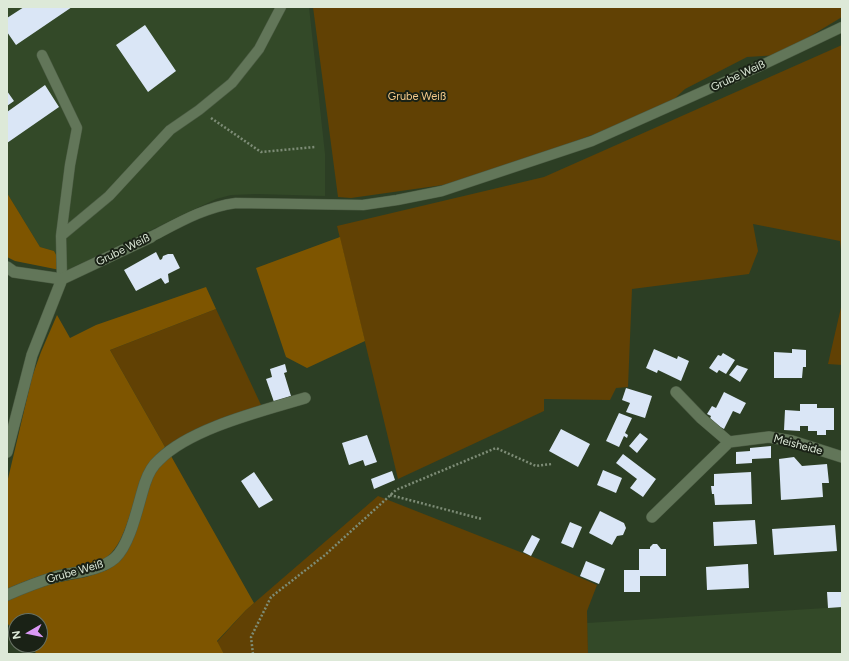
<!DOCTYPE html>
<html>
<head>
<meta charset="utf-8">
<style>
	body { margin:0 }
	#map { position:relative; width:849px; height:661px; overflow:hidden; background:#2c3e24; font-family:Figtree,sans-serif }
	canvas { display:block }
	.frame { position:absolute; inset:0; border:8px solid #dde9d8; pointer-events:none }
	.north { position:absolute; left:8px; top:613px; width:40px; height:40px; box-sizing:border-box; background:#1a2216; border:1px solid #687264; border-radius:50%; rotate:261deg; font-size:11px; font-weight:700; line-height:16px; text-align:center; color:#dde9d8 }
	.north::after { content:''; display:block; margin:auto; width:14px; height:18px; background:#db99f5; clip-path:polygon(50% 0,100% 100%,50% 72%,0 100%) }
</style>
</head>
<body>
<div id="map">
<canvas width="849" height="661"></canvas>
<div class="frame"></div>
<div class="north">N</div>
</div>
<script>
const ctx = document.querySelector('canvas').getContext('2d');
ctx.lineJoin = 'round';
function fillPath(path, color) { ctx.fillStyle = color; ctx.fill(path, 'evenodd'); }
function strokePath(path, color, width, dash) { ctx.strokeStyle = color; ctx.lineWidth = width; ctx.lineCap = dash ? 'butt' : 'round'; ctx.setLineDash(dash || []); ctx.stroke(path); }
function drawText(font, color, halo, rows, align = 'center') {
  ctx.font = font + ' Figtree,sans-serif'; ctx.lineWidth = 4; ctx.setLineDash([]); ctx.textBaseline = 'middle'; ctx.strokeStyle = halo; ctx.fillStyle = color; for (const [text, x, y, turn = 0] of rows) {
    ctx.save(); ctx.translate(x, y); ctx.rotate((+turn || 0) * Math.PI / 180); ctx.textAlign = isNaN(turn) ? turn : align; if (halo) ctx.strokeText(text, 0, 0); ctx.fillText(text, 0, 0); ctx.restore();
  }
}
const built = new Path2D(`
	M7,7H309L325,154V196L257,194L231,195L216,199L65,271L54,251L40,247L7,193Z
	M842,607V654H588L587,623Z`);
const green = new Path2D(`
	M313,7H842V17L779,55L747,57L685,89L671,102L595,134L496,170L443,185L351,198L338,197Z
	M842,45V259L840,241L753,224L758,251L749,274L632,289L628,387L616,388L610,400L544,399V411L398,479L337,226L544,177Z
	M842,303V365L828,364Z
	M216,309L262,407L227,416L196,429L165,447L110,350Z
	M378,496L538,559L597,585L587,611L588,654H224L217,642L246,610Z`);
const forest = new Path2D(`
	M7,193L40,247L54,251L65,271L15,261L7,257Z
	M340,237L365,341L307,368L286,357L256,268Z
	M206,287L216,309L110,350L165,447C155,457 147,466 142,479C131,503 127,545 103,560C95,565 72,568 62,570C43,574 25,581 7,589V483L32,377L41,352L57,315L70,338L96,325Z
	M171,456L254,603L246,610L217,641L224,654H37L28,645H40V621H16V633L7,623V601L24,592L55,583L86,577L107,570L119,561L154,474L159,466Z`);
const building = new Path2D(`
	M24,7H72L16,45L7,32V18Z
	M145,25L176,71L148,92L116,45Z
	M45,85L59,107L7,143V112Z
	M7,91L14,101L7,106Z
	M156,252L160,260L162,259L163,256L168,254H173L180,268L168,274L169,282L165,284L161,278L136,291L124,270Z
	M654,349L677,359L678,356L689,361L681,381L658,370L657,373L646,368Z
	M792,349L806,350V367H803L802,378H774V352L792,353Z
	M723,353L735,360L726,374L719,370L717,373L709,368L718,355L721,356Z
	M285,364L287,372L284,373L291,396L274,402L266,379L272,377L270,369Z
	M737,365L748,369L740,382L729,375Z
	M626,388L652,396L645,418L626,412L630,403L622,400Z
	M724,392L746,403L740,414L733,411L724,429L709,421L711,416L707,414L712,406L716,408Z
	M800,404H817V408H834V430H826V435H817V431H808V426H800V431L784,430L785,410L800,411Z
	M619,413L632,418L625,433L628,435L627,438L624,436L619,447L606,441Z
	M561,429L590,444L578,467L549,451Z
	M640,433L648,439L637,453L629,446Z
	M367,435L377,462L365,466L363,460L349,465L342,443Z
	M771,446V458L752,459V463L736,464V452L750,451V448Z
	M623,454L656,479L643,497L630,488L637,479L616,463Z
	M794,457L802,466L827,464L829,483H822L823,497L781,500L779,459Z
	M603,470L622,478L616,493L597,485Z
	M392,471L395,480L374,489L371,479Z
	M254,472L273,500L259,508L241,481Z
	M751,472L752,504L715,505L714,494H712L711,486H714V474Z
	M600,511L624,523L626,528L623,535L617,536L612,545L589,533Z
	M755,520L757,544L714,546L713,522Z
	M570,522L582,527L573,548L561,543Z
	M835,525L837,551L774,555L772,529Z
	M532,535L540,539L531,556L523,552Z
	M653,544H657L661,549H666V576H640V592H624V570H639V549H650V547Z
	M586,561L605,569L599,584L580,576Z
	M748,564L749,588L707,590L706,567Z
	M827,592H842V607L828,608Z`);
const path = new Path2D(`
	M211,118L261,152L315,147
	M390,495L482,519
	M253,654L251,637L271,597L325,555L396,490L496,448L536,466L552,464`);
const service = new Path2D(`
	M42,55L77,128L70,165L61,236
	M151,237C178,223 205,207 236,203L363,205L397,200L442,191L592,141L758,67L842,27
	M62,279L61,236L109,196L170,130L199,110L232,83L259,49L281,7`);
const minor = new Path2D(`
	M7,267L14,272L62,279L32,355L7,452
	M62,279L151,237
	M676,392L701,418L729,442
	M652,517L729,442L769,437L792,441L842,457
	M7,595C23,588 38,582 55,577C74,572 100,571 115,558C131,543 138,504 145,483C148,474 152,466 159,460C191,428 262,411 305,398`);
const streetNames = [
	["Grube Weiß",738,76,-25],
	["Grube Weiß",123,250,-26],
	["Meisheide",798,445,15],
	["Grube Weiß",75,572,-16]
];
const parkNames = [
	["Grube Weiß",417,97]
];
fillPath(built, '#334928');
fillPath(green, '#614104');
fillPath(forest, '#7e5500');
fillPath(building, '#dae6f6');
strokePath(service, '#4c5c44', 11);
strokePath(minor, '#4c5c44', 12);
strokePath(path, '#7d8c76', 2.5, [2, 2]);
strokePath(service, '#627659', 10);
strokePath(minor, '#627659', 11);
drawText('11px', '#dde9d8', '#1a2216', streetNames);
drawText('11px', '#f4c98a', '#1a2216', parkNames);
</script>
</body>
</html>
